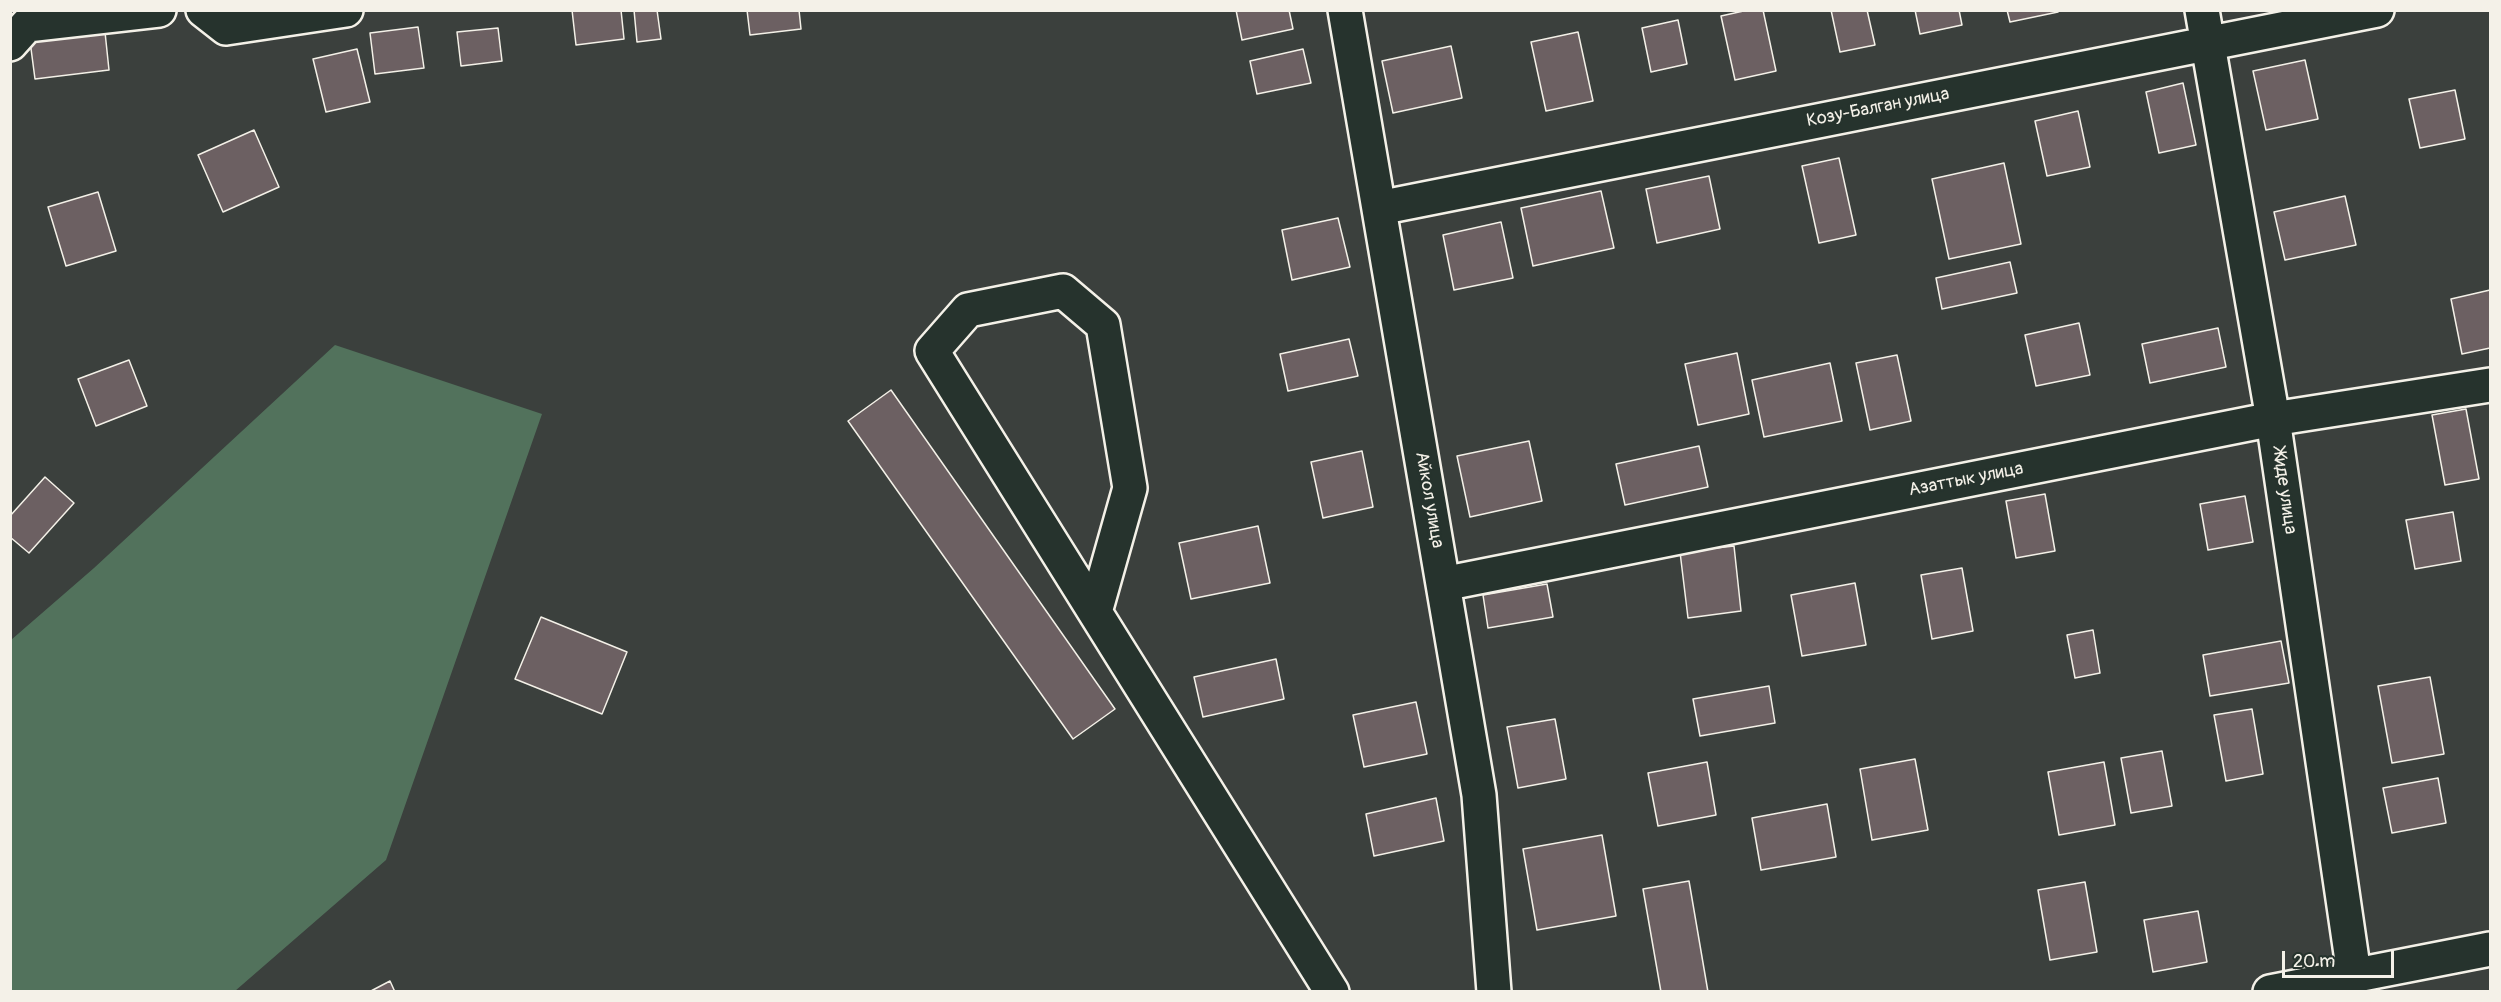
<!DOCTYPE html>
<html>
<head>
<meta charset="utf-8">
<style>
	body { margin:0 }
	#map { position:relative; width:2501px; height:1002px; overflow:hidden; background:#3b403d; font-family:Pangolin,sans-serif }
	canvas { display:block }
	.frame { position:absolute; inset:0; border:12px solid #f4f1e8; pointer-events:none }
	.scale { position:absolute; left:2282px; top:951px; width:112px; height:27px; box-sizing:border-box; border:3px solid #f4f1e8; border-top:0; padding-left:8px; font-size:18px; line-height:21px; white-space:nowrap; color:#f4f1e8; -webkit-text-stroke:4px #26332d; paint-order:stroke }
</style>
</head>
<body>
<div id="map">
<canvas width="2501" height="1002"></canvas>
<div class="frame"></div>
<div class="scale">20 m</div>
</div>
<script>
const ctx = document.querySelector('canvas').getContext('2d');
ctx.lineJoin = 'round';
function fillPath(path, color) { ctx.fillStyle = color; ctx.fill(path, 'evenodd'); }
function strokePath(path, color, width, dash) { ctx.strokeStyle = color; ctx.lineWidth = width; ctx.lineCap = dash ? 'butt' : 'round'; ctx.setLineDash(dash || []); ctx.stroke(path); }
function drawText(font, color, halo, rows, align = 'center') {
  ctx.font = font + ' Pangolin,sans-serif'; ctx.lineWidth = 4.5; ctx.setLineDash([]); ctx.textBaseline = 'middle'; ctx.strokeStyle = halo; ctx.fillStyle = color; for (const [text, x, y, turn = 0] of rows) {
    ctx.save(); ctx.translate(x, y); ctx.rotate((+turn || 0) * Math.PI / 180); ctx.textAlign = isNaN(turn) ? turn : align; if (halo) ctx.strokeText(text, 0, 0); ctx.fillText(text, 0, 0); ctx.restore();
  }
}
const green = new Path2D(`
	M335,345L542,414L386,860L235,991H11V640L94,568Z`);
const building = new Path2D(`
	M572,10H621L624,39L576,45Z
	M634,10H657L661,39L637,42Z
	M747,10H799L801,29L750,35Z
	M1236,10H1289L1293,29L1242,40Z
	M1748,10H1763L1776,71L1735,80L1721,16Z
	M1831,10H1867L1875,45L1840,52Z
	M1915,10H1959L1962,25L1920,34Z
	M2007,10H2057L2058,12L2010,22Z
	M1678,20L1687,64L1651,72L1642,28Z
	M418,27L424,68L375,74L370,33Z
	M498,28L502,61L461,66L457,32Z
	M105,32L109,70L35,79L30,41Z
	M1578,32L1593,101L1546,111L1531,42Z
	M1451,46L1462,98L1393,113L1382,61Z
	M357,49L370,102L326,112L313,59Z
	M1303,49L1311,83L1257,94L1250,61Z
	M2305,60L2318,119L2266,130L2253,71Z
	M2183,83L2196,145L2159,153L2146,92Z
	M2455,90L2465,139L2420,148L2409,99Z
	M2078,111L2090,167L2047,176L2035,121Z
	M254,130L279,187L223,212L198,155Z
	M1839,158L1856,235L1819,243L1802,166Z
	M2004,163L2021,244L1949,259L1932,179Z
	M1709,176L1720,229L1657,243L1646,189Z
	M1601,191L1614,248L1533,266L1521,208Z
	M98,192L116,251L66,266L48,207Z
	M2345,196L2356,245L2285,260L2274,212Z
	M1338,218L1350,267L1292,280L1282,230Z
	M1501,222L1513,278L1454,290L1443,235Z
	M2010,262L2017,293L1942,309L1936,278Z
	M2490,290V348L2462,354L2451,299Z
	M2079,323L2090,375L2036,386L2025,335Z
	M2218,328L2226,367L2150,383L2142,344Z
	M1349,339L1358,376L1288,391L1280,354Z
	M1737,353L1749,414L1698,425L1685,364Z
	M1897,355L1911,421L1870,430L1856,363Z
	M129,360L147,406L96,426L78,379Z
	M1830,363L1842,421L1764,437L1752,380Z
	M891,390L1115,709L1073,739L848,421Z
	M2466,409L2479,479L2445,485L2432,415Z
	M1529,441L1542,501L1470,517L1457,456Z
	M1699,446L1708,487L1625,505L1616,464Z
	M1362,451L1373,507L1323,518L1311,462Z
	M45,477L74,503L29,553L10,537V516Z
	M2045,494L2055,551L2016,558L2006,501Z
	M2245,496L2253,542L2208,550L2200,504Z
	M2453,512L2461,561L2415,569L2406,520Z
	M1258,526L1270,583L1191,599L1179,543Z
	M1734,546L1741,611L1688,618L1680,552Z
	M1962,568L1973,631L1932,639L1921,575Z
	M1855,583L1866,645L1802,656L1791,595Z
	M1547,584L1553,617L1488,628L1483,595Z
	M541,617L627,652L602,714L515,679Z
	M2093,630L2100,673L2075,678L2067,635Z
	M2281,641L2289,683L2210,696L2203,655Z
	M1276,659L1284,699L1203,717L1194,677Z
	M2430,677L2444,754L2392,763L2378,686Z
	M1769,686L1775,723L1700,736L1693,699Z
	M1416,702L1427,754L1364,767L1353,715Z
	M2252,709L2263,774L2226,781L2214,715Z
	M1555,719L1566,779L1518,788L1507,727Z
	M2162,751L2172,806L2131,813L2121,758Z
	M1915,759L1928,830L1872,840L1860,769Z
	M1707,762L1716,815L1658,826L1648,773Z
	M2104,762L2115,825L2059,835L2048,772Z
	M2438,778L2446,823L2392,833L2383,788Z
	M1436,798L1444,841L1374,856L1366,814Z
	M1827,804L1836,857L1761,870L1752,818Z
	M1602,835L1616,916L1537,930L1523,849Z
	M1689,881L1708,992H1661L1643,889Z
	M2085,882L2097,952L2050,960L2038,890Z
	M2198,911L2207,962L2153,972L2144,920Z
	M390,981L395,992H369Z`);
const street = new Path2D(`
	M203,10L226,28L346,10
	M1345,10L1479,795L1494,992
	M2202,10L2273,419L2354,974
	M10,44L27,25L159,10
	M1379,208L2377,10
	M1443,584L2273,419L2490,385
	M1095,612L1130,488L1103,325L1063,291L968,310L932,351L1332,992
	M2270,992L2490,949`);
const streetNames = [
	["Козу-Балган улица",1878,108,-11],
	["Азаттык улица",1966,480,-11],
	["Жиде улица",2284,491,82],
	["Айкол улица",1429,500,80]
];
fillPath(green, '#52725c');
fillPath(building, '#6c6062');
strokePath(building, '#f4f1e8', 1.5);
strokePath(street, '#f4f1e8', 38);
strokePath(street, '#26332d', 33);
drawText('18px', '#f4f1e8', '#26332d', streetNames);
</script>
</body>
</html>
